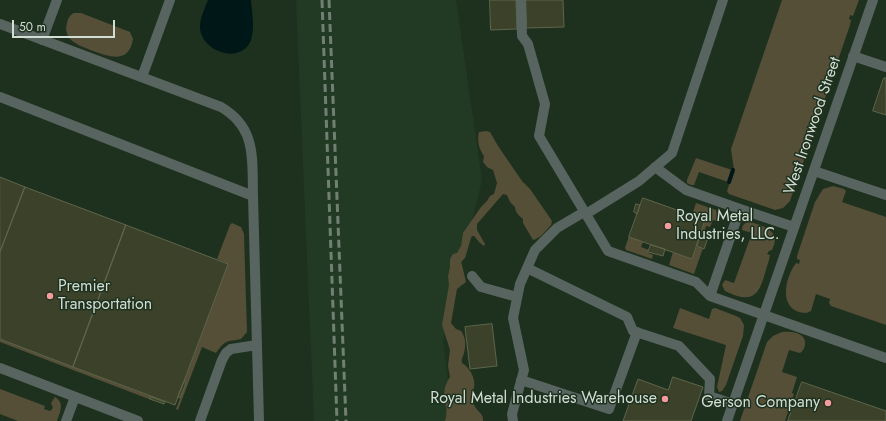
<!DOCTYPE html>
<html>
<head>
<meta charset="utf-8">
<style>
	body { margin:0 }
	#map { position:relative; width:886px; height:421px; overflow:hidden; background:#1e311f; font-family:Jost,sans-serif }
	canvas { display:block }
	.scale { position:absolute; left:12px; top:20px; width:103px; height:18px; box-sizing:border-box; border:2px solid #d2ded3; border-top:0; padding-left:5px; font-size:12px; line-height:14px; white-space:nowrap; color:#d2ded3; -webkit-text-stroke:3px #1e311f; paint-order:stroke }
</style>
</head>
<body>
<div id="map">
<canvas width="886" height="421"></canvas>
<div class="scale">50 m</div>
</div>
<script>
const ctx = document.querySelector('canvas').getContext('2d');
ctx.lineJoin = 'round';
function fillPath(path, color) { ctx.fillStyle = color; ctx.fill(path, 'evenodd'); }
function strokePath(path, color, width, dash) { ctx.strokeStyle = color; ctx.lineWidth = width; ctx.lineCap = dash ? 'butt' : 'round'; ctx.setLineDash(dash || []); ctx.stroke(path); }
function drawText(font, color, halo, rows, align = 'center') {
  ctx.font = font + ' Jost,sans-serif'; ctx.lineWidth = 3; ctx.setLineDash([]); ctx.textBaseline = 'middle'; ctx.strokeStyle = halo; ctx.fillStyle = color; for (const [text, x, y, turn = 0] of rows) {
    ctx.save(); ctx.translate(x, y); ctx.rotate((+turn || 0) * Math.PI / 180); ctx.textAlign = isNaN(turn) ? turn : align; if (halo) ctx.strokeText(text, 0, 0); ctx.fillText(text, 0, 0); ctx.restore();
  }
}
const built = new Path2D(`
	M296,0H456L482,180L443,341L453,421H314Z`);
const green = new Path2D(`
	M782,0H859L853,16L850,15L849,19L851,20L850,25L790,201L783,208L775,210L729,194L727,191L734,170L731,149Z
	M74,13H81L130,32L133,39C129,64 110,57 93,51C81,46 62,41 67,23C68,18 70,15 74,13Z
	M486,131L490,132L498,146L522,181L530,189L548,215L552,221L551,225L541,236L536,239L533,240L523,223V219C519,216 515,212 515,207L510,202L507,195L503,194L477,224V230L485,244L484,246L480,243L474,236H472L471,238L465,258L461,262C462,264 465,278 466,282L457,289L451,323L456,329L461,331C466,337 466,346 464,353C463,357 461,359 462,363C469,367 476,378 474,387C473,394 470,399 474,405C477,412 484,413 483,421H445C451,403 437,397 450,377L448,366L450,350L442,325L449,285L448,276L450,267V259L453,254L457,253L461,246L463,233L481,207L487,201L490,196L494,194L497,183L493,170L487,167L483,162L484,156C479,149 477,141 479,132Z
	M696,158L732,170L728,182L699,172L694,185H691L687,183V180Z
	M833,186L844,189L846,191L842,202L886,217V325L831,306L829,303L830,299L816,294L811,311L806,313C778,312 784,279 796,263L799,264L800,260L797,259V256L815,202L823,189Z
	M696,203L716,210L717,214L720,218L719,222L713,220L710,227L706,226L704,234L701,233L705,220L692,215Z
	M750,222C764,226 782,231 772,250L769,251L767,254L770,255L769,260C760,288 760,308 725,291L722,285L725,280L734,283L752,233L742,230C742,225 745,222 750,222Z
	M232,223L241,227L244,234L247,332L241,339C226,342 226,339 216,353L202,347L178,410L176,409L186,383L184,382L228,264L217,259L230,225Z
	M629,236L630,237L643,242L641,247L649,250L648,253L653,255L652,259L626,250L625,248Z
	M697,246L703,248L694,274L669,265L673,252L692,259Z
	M680,308L709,319L712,309L715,308L736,316L740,318L744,325L743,336L726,385L722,391L719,392L717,387L726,345L673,328Z
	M782,332C790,331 807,332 805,345C804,349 803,351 800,353L789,350L782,372L797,377L792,393L794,394L785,421H740L767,342L773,336Z
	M0,339L155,398L154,401L0,342Z
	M0,389L45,406L44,409L50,411L53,408L51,403L55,397C65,403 60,412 57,421H18L0,414Z`);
const water = new Path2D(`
	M208,0H251C252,12 255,29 251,40C241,66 200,51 200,27C200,18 205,8 208,0Z`);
const stream = new Path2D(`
	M729,182L733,170`);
const building = new Path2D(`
	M490,0H516L517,29L491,30Z
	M526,0H563L564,27L527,28Z
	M884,78H886V115L873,111Z
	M0,177L25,187L0,252Z
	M25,187L126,225L73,367L0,339V252Z
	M643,198L705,220L692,259L629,237Z
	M636,204L640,205L637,214L634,212Z
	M126,225L228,264L175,405L73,367Z
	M701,233L709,235L704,249L697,246Z
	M651,245L665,249L663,256L648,252Z
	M492,324L497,366L470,369L465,327Z
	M673,377L703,387L691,421H623L638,379L668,390Z
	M184,382L186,383L180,398L178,397Z
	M802,382L886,411V421H788Z
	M151,397L165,402L164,404L150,399Z`);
const minor = new Path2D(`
	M521,0L522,36L528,44L545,104L539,136L608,251L696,282L710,296L886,358
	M0,24L221,107C257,128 252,159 253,196
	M42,40L57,0
	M853,56L886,67
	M142,77L170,0
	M0,97L253,196L259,421
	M655,167L686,190L740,209L710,296
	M814,171L886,195
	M740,209L794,227
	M586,214L639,181L672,153L723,0
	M527,268L627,317L633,331L679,346L710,379L709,396L733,404
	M472,276L481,287L517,297
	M0,368L138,421
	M521,380L609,409L637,332
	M66,421L75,397
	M200,421L222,360L226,353L231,349L257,345
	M513,421L512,414L524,370L513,318L520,284L535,250L557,228L584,212
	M727,421L873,0`);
const rail = new Path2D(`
	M322,0L337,421
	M329,0L346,421`);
const markers = [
	[668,226,4,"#f59b9d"],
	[50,296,4,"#f59b9d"],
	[665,399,4,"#f59b9d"],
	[828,403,4,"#f59b9d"]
];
const streetNames = [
	["West Ironwood Street",813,126,-71]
];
const poiNames = [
	["Royal Metal",676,217],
	["Industries, LLC.",676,235],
	["Premier",58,287],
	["Transportation",58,305],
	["Royal Metal Industries Warehouse",657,399,"right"],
	["Gerson Company",820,403,"right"]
];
fillPath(built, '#223a23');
fillPath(green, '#554f37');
fillPath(water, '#001718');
strokePath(stream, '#001718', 4);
fillPath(building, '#3b4229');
strokePath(building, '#5e654b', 1);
strokePath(minor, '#57645f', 10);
strokePath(rail, '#718072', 3, [8, 4]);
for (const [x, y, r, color] of markers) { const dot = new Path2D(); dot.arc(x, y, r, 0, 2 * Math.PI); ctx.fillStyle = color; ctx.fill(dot); strokePath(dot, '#1e311f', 1.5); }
drawText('16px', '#d2ded3', '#1e311f', streetNames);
drawText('16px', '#d2ded3', '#1e311f', poiNames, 'left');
</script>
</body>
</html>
